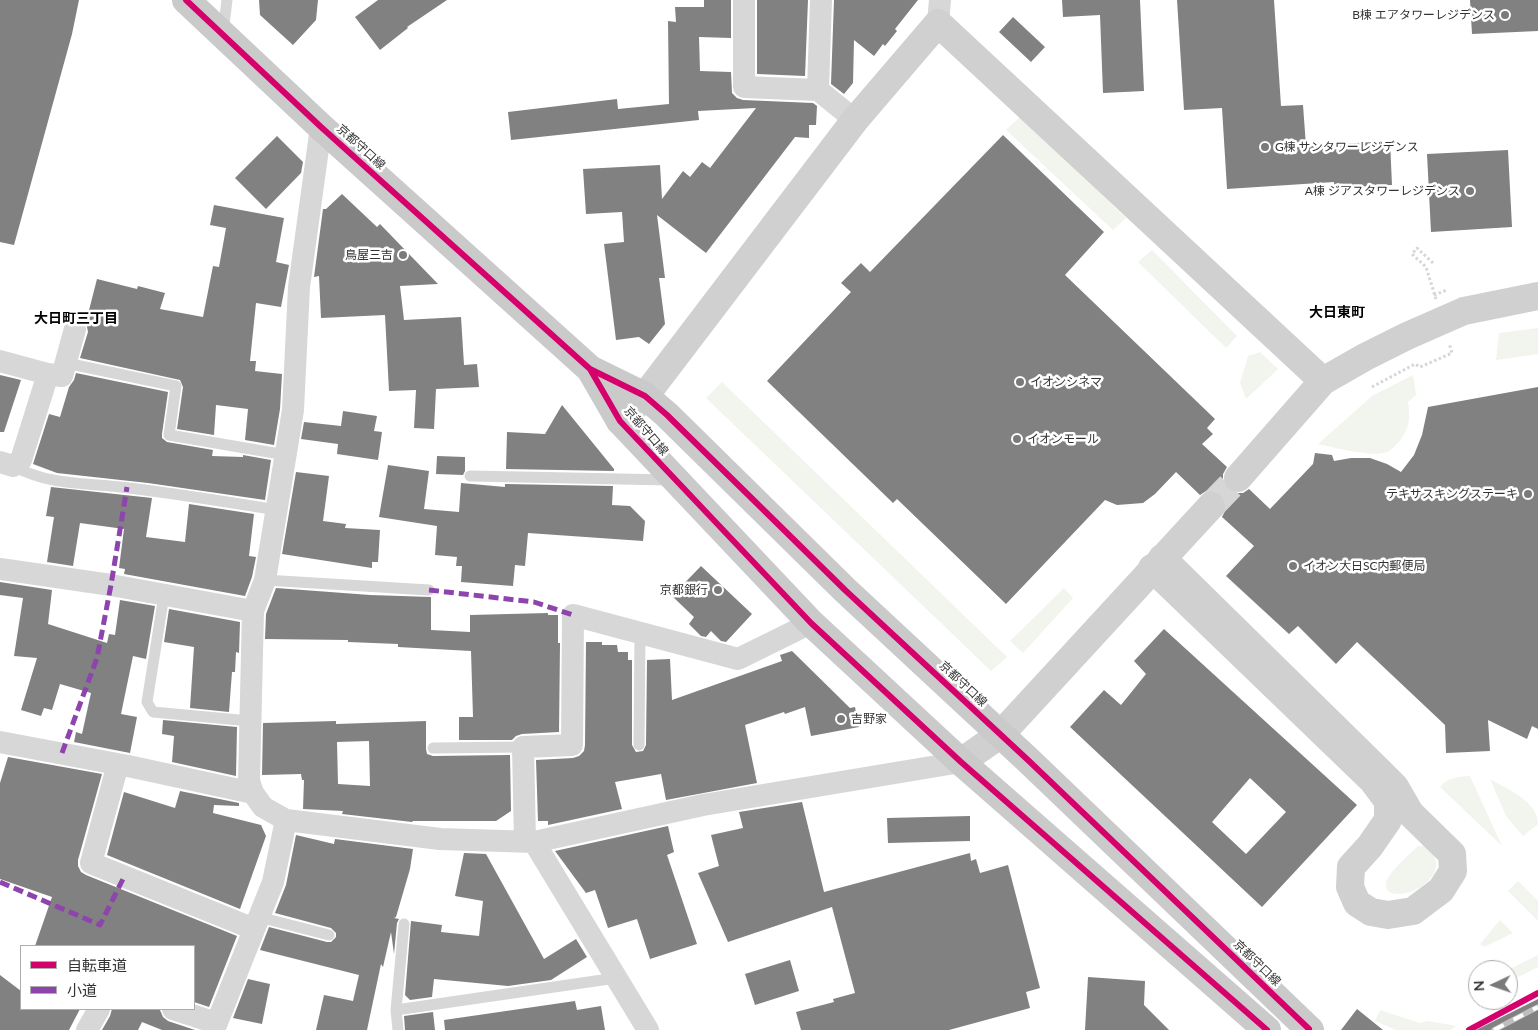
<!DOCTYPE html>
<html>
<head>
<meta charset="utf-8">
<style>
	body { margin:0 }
	#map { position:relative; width:1538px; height:1030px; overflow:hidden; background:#fff; font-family:Lato,"Noto Sans JP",sans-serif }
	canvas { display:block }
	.legend { position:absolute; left:20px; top:945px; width:175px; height:65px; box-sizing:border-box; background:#fff; border:1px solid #adadad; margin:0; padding:6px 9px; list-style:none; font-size:15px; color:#333 }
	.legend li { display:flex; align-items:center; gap:10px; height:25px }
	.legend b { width:25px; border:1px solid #adadad }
	.north { position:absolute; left:1468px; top:960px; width:50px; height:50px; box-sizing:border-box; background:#fff; border:1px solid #adadad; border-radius:50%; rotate:267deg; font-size:14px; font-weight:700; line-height:20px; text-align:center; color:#333 }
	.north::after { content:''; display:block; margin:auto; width:18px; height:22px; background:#7a7a7a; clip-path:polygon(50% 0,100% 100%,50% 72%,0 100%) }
</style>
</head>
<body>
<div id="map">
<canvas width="1538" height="1030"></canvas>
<ul class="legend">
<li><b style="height:6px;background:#d6006c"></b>自転車道</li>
<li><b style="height:6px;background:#8e44ad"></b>小道</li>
</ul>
<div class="north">N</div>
</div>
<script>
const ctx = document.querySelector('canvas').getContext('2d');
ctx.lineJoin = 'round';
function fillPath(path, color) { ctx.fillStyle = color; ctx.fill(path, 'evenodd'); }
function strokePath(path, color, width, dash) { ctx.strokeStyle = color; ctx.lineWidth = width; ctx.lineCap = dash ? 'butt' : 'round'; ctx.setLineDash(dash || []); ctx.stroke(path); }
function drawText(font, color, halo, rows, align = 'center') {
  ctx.font = font + ' Lato,"Noto Sans JP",sans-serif'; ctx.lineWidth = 5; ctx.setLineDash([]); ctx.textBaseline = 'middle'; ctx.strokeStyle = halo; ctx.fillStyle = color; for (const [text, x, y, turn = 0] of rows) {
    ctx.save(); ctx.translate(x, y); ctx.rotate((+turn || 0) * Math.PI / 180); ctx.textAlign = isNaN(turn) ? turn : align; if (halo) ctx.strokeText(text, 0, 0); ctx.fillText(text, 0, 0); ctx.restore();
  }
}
const green = new Path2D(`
	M1020,117L1126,218L1113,230L1006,130Z
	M1152,250L1237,336L1226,348L1138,262Z
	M1538,328V354L1496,360L1499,333Z
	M1260,352L1278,369L1246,399L1240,383L1248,356Z
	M1413,375L1416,395L1408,402C1410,417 1410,427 1401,439C1398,443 1392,450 1387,452C1374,458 1332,447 1318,444L1372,396Z
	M722,382L1007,657L991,671L706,398Z
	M1064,588L1073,598L1023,653L1010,641Z
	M1470,776L1502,846L1440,787C1448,777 1458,777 1470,776Z
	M1490,779C1507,789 1538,801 1538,824L1523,836L1506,816Z
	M1418,846H1425C1429,850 1433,853 1435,858C1445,887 1384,907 1386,884C1387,873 1410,854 1418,846Z
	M1518,881L1538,901V921L1508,891Z
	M1500,920L1513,933L1484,947L1480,944Z
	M1538,955V967L1508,982V970Z
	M1380,1010L1420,1023L1428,1021L1456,1026L1451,1030H1396L1375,1021Z`);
const building = new Path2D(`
	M0,0H79L72,34L14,245L0,242Z
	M259,0H318L316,20L293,45L260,15Z
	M378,0H447L407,27L408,28L380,50L355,17Z
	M704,0H731V38L699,37L700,71L731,72L732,93L737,98L743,100L813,103L817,106L816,125H809V138L795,137L706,253L657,215L665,278H659L665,324L649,344L639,337L616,340L604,244L624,242L622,212L586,214L583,169L660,165L662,199L683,171L690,177L702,162L710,168L756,108L698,111L699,120L511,140L508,112L617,99L618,109L669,104L668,21L676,22L675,7H704Z
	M757,0H808L805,76L757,74Z
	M834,0H918L895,29L897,31L885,46L883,44L874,56L854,40L853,83L844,94L831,84Z
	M1062,0H1140L1144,91L1103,93L1100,15L1063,17Z
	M1177,0H1274L1281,106L1303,105L1306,146L1390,141L1392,185L1334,188V182L1227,189L1222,108L1184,110Z
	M1470,0H1538V31L1472,34Z
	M1013,17L1045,47L1031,62L999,32Z
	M1003,135L1104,232L1065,275L1215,419L1207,428L1213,434L1202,444L1227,467L1223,474V483L1227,489L1234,493H1243L1249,489L1270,509L1313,464L1315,453L1332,455L1334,461L1351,458H1370L1387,464L1401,472L1414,455L1422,435L1428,407L1538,387V729L1532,726L1527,739L1488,720L1490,751L1446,753L1445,725L1357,642L1336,664L1298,626L1289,634L1226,576L1254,546L1222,517L1226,509V501L1222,495L1214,491H1206L1200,495L1176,472L1155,494L1143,503L1117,505L1105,500L1006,604L897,499L893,503L767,381L851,292L841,283L861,263L870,272Z
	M277,136L303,162L301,173L266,209L235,178Z
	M1508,150L1512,227L1431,232L1427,154Z
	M342,194L377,227L380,224L438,284L400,286L404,320L461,317L464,365L477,364L479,387L436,389L434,429L414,428L416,390L389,391L385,315L321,318L319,276L314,277L323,209H326Z
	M214,205L284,218L276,262L289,265L281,307L256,303L250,361H256L255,371L282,374L280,409L274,445L245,440L248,409L216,405L214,435L177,429L183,387L180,380L80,358L88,332L86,322L97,279L137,289L138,286L165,293L160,309L203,317L213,266L219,267L226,228L210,225Z
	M76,373L168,392L162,434V438L167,442L213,450L212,456L243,457V455L271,460L265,500L148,483L57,473L33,464L49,414L60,417L69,387L74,380Z
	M0,375L21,380L4,432H0Z
	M562,405L614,469V471L506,469L507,432L545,434Z
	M343,411L377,416L374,431L382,432L378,460L337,454L338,444L301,439L304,422L341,426Z
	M437,456L465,457V471L463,475L436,474Z
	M388,465L429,471L424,509L459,512L461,483L505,487V484L613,486L612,505L630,506L645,521L643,541L528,533L525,566L515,565L513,586L461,582L462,566H456L457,557L435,555L437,526L379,517Z
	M296,472L329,476L323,521L346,524L345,528L380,530L378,562H372V568L282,554Z
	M51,487L152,498L146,537L185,542L189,504L254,514L249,556L256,557L252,577L245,596L124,574L125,569L119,568L124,529L80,523L73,566L47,562L54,517L46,516Z
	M701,566L752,614L726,642L721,641L711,631L706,637L701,636L689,624L694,617L672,596Z
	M0,582L52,590L48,624L107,643L109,634L115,635L120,600L155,606L146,659L133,656L121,714L137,717L130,753L74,742L76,732L82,734L91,693L60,684L52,710L44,708L41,716L21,710L37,658L14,656L23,598L0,595Z
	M276,588L370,595L431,597V630L470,632V615L548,613V615H558V643H560L559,732L522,734L516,736L512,740H459V717H473L471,651L398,647V644L348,642V640L265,639L266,614Z
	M169,609L240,622L239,653L236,652L235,672H232L229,712L190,708L194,647L164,642Z
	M1164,629L1357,805L1262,907L1070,727L1104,690L1121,705L1146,674L1134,661ZM1250,778L1286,812L1246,854L1212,822Z
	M586,642H602V645H617L618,652H628V660H632V745L636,752L643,751L646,745L647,660L670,659L672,700L782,661L780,655L792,651L850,708L855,707L859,727L811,736L805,707L785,714L784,712L745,725L757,783L666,800L661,774L615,782L622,809L548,825V821H538L536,760L573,758L579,756L584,751L585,745Z
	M163,720L237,727L236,776L172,762L174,736L162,734Z
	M336,721V724L426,721V749L427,754L433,756L510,755L511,811L496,821H413L412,822L342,814L343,811L303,809L304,780H302L301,774L262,775L263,723ZM369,741L370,786L338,784L337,742Z
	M8,757L102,774L78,860V866L81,872L86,875L237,936L209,1007L194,1002V946H35L52,897L0,879V783Z
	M180,791L239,803V806L214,805L213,813L261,825L266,836L240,909L107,855L124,792L175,808Z
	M802,802L824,892L970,853L971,861L976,859L980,873L1008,865L1040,988L1026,992L1030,1008L949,1030H801L796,1012L834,1002L833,999L855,993L832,907L728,942L698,873L719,866L711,835L743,828L739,812Z
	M970,816V841L888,843L887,818Z
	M668,826L674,852L667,855L697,944L650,959L637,919L608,928L595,890L586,893L555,851Z
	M296,835L334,844L335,839L413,849L410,869L396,917L394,918L399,919L397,923L394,954L391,932L383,967L381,964L367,1030H316L324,995L353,1001L359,975L260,950L269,927L327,942H331L336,937V933L331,928L275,913L286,885Z
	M464,853L486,854L544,959L576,939L587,957L551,980L508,986L434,979L432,997L410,1000L405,995L411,921L442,925L441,932L479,936L483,901L455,896Z
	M790,960L799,991L755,1005L745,974Z
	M0,975L21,991V1009H80L69,1030H0Z
	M1088,977L1145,981L1144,1005L1169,1030H1085Z
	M248,979L270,984L262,1024L233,1018Z
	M1538,999V1030H1476Z
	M575,1001L577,1010L601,1006L605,1030H445L444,1020Z
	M112,1009H156L160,1010L163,1017L168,1021L195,1030H162L142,1022L138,1030H102L110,1016Z
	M1357,1009L1383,1030H1341Z
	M433,1012L435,1030H405L404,1016Z`);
const secondaryTunnel = new Path2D(`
	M1211,506L1238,478`);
const path = new Path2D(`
	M1433,263L1417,248L1412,254L1426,267L1436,299
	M1434,295L1447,290
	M1372,387L1415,364L1420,367L1452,353L1449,343`);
const lane = new Path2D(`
	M223,33L227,0
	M66,363L176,386L169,435L286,455
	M13,466C53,487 86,482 129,488C178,494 228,502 277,510
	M470,476L670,480
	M265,580L429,590
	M164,595L147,702L153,712L250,721
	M639,745L640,633
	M433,748L523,747
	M259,917L329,935
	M396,1010L404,924
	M398,1030L396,1010L616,978`);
const street = new Path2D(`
	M744,0V87L818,90
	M821,0L818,90L855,120
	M938,23L940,0
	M0,361L48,374
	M0,462L13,466L21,460L48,374L62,376L75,329
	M0,569L111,585L253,611
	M0,742L128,766L253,793L263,807L286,820L440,839L534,842L703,805L961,762
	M118,764L91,863L254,929
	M253,793L249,781L253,611L265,580L293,410L299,287L321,127
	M525,841L523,747L572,745L573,615L738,659L811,623
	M534,842L648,1030
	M173,1009L216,1023
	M87,1030L99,1009
	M214,1030L273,882L286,820`);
const secondary = new Path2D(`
	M620,421L645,396L855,120L938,23L1323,381
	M1238,478L1323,381L1365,357L1407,336L1464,311L1538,296
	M1152,568L1373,781L1388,801V820L1370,846L1351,867L1350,887L1357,903L1371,912L1388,915L1413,911L1441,890L1453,871L1452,854L1410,813L1395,787L1381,773L1162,558
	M961,762L1001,734L1211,506`);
const primary = new Path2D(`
	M186,0L321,127L590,369L645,396L667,415L845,590L1029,761L1310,1030
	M590,369L620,421L811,623L961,762L1267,1030`);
const rail = new Path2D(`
	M1494,1030L1538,1007`);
const quiet = new Path2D(`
	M429,590L534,602L573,615
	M62,753L97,658L111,585L127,487
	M0,882L100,925L124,877`);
const cycleway = new Path2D(`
	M186,0L321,127L590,369L645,396L667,415L845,590L1029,761L1309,1029
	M590,369L620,421L811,623L961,762L1267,1030
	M1469,1030L1538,993`);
const markers = [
	[1505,15,5,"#7a7a7a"],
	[1265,147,5,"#7a7a7a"],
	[1470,191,5,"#7a7a7a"],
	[403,255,5,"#7a7a7a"],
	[1020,382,5,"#7a7a7a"],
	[1017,439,5,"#7a7a7a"],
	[1528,494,5,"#7a7a7a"],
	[1293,566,5,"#7a7a7a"],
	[718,590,5,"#7a7a7a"],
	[841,719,5,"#7a7a7a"]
];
const poiNames = [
	["B棟 エアタワーレジデンス",1495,15],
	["G棟 サンタワーレジデンス",1275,147,"left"],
	["A棟 ジアスタワーレジデンス",1460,191],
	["鳥屋三吉",393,255],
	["イオンシネマ",1030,382,"left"],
	["イオンモール",1027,439,"left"],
	["テキサスキングステーキ",1518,494],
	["イオン大日SC内郵便局",1303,566,"left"],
	["京都銀行",708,590],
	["吉野家",851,719,"left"]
];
const streetNames = [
	["京都守口線",361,147,42],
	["京都守口線",646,431,49],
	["京都守口線",963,684,43],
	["京都守口線",1257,963,44]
];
const neighbourhoodNames = [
	["大日東町",1337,312],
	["大日町三丁目",76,318]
];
fillPath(green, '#f1f5ed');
fillPath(building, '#818181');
strokePath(secondaryTunnel, '#d6d6d6', 28, [28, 14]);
strokePath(path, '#d6d6d6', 3, [2.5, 2.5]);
strokePath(lane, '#d7d7d7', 11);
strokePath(street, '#d7d7d7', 22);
strokePath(secondary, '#d0d0d0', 28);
strokePath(primary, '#cacaca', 28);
strokePath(rail, '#bebebe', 5.5);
strokePath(rail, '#fff', 4, [11]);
strokePath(quiet, '#8e44ad', 5, [10, 5]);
strokePath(cycleway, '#d6006c', 6);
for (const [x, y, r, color] of markers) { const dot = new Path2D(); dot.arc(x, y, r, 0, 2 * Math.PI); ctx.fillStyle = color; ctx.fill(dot); strokePath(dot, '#fff', 2); }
drawText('12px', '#333', '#fff', poiNames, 'right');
drawText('12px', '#333', '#fff', streetNames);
drawText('bold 14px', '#000', '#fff', neighbourhoodNames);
</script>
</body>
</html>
